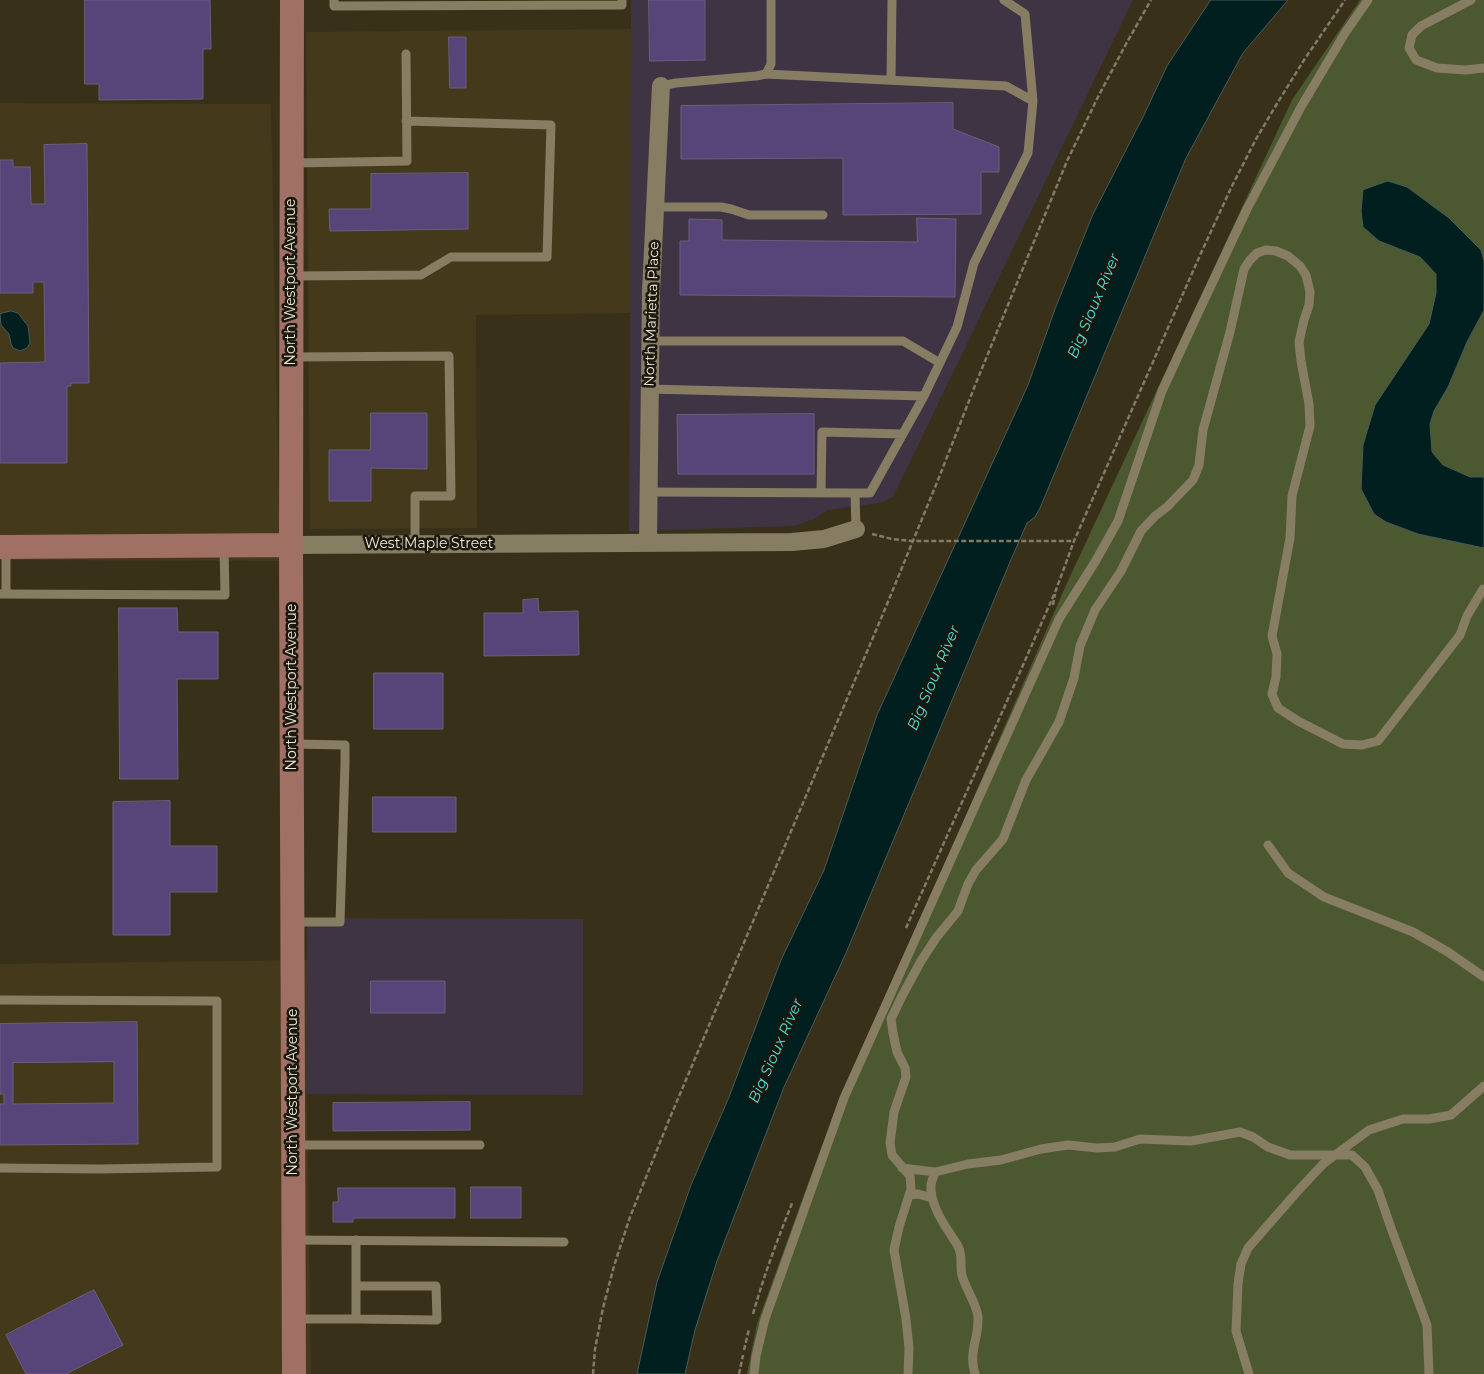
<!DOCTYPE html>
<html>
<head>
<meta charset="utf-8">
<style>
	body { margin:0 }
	canvas { display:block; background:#383018 }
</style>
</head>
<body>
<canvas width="1484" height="1374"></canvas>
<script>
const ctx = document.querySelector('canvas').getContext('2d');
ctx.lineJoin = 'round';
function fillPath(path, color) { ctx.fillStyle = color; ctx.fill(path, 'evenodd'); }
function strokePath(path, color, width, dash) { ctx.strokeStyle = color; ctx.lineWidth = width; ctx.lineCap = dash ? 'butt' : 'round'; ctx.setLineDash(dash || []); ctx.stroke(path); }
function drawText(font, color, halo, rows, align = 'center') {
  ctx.font = font + ' Montserrat,sans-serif'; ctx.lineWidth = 5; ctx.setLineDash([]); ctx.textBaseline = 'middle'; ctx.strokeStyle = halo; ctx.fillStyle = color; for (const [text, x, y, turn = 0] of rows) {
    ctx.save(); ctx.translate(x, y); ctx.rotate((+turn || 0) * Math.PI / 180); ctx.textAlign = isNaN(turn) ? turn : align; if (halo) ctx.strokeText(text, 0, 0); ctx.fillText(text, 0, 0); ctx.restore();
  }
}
const built = new Path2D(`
	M632,29L634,311L629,313L476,315L477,528L310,529L306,32Z
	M0,103L271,104L280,561L0,560Z
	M307,960V1094L311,1374H0V964Z`);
const industrial = new Path2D(`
	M631,0H1133L893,497L880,503L828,510L814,519L794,526L629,531Z
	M307,918L583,919V1095L307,1094Z`);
const green = new Path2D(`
	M1360,0H1484V1374H747L757,1324L821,1148L1067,583L1292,100Z`);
const water = new Path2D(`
	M1211,0H1288L1243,53L1186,158L1040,508L1035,517L1027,523L1010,562L846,953L784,1087L717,1261L695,1330L685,1374H637L657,1282L691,1185L729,1097L781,960L824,870L877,715L1028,385L1055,309L1093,214L1143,117L1167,66Z
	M1388,181L1407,187L1449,218L1481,250L1484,261V310L1467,342L1448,387L1434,411L1430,424L1432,452L1443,465L1470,477H1484V548L1418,534L1386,522L1374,514L1361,489L1363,445L1375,405L1429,324L1436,293V274L1420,257L1379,241L1363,227L1361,211L1363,190Z
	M11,311L18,313L28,326L29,334L30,343L27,348L20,351L13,348L11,344L9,334L1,325L0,314Z`);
const building = new Path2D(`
	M85,0H210L211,49H203V99L99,100V84H85Z
	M649,0H705V60L650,61Z
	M449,37H466V88H450Z
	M953,103V129L999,147V172H981V214L843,215V158L681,159V106Z
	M87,144L89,383H71V386H67V463H0V363L45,362L44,282H33V293H0V160H13V167H30L31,204H45L44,145Z
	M468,173V229L330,231L329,209H371V174Z
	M917,218L956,219L955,297L680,295V241H689V219L722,220V240L917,242Z
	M371,413H427V469L371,468V501H329V450H370Z
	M814,414V474H678L677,415Z
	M538,599L539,612L578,611L579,655L484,656V613H523V600Z
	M119,608H177L178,632H218V679H177L178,779H120Z
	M374,673H443V729H374Z
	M373,797H456V832H373Z
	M170,801V846H217V892H170V935H113V802Z
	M371,981H445V1013H371Z
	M137,1022L138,1144L0,1145V1104H4V1094H0V1024ZM114,1062V1103L13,1104V1063Z
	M470,1102V1130L333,1131V1103Z
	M471,1187H521V1218H471Z
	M338,1188H455V1218H353V1222H333V1202H338Z
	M94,1290L123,1345L66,1374H26L6,1335Z`);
const path = new Path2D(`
	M872,534L892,539L912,541H1074
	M1053,605L1055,594
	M906,928L1016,681L1056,590L1074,541L1201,253L1232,186L1256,139L1278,102L1304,60L1345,0
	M753,1314C764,1275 778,1238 793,1201
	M744,1350L749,1329
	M593,1374L595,1349L603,1308L614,1266L630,1217L669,1120L885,609L938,480L976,383L1067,161L1098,97L1126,44L1151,0
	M739,1374L743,1355`);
const lane = new Path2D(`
	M334,0V6L622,5V0
	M1004,0L1025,14L1033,101
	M1471,0L1421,26L1412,35L1409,48L1416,60L1437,68L1465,70L1484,68
	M891,80L892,0
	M661,86L676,83L756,76L766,74L771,64V0
	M294,163L407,161L406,54
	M655,207H721L731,209L749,215H823
	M292,276L421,275L451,257H547L551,125L406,121
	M650,341H903L940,363
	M293,357L449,356L451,496H415V545
	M649,389L924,396L957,327L974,263L1028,153L1033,101L1006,86L766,74
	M648,492L855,493
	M821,493L822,432L903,434
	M856,529L855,493H870L924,396
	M6,547V594
	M0,594L225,595L224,546
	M1268,845L1288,873L1324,897L1413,932L1448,952L1484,977
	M293,922H340L345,763V745L293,744
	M0,1000L217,1001V1167L100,1169L0,1168
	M293,1145H480
	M902,1168L935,1172L968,1164L1001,1160L1041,1149L1068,1145L1097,1148L1115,1147L1140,1139L1191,1141L1240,1132L1253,1137L1268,1147L1290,1155H1352L1365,1167L1378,1190L1391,1228L1427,1325L1429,1374
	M935,1172C934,1176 931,1181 931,1186C930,1203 942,1222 951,1235C954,1241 959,1245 960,1252C962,1259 960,1267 962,1275C965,1288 977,1304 978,1317C979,1339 968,1351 975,1374
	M909,1195L918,1194L932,1198
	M294,1240L564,1242
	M356,1286H436L437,1320L356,1319
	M295,1319H356V1240
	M754,1374L756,1356L765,1319L844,1098L1059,619L1095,562L1118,521L1162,391L1199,311L1247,209L1301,107L1345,33L1368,0
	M908,1374L909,1348L906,1319L894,1250L899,1227L911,1189L910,1176L892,1155L890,1143L894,1112L906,1077L905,1068L897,1052L893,1033L891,1019L902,996L921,961L936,938L958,911L968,884L976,870L1003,839L1026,780L1059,722L1074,678L1080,646L1095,610L1121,571L1141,531L1155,516L1167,507L1193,480L1199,465L1203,430L1230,332L1244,269L1250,260L1257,253L1266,250L1276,251L1288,256L1300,266L1306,275L1310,292L1309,305L1304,320L1299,342L1301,361L1309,404L1310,426L1292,496L1290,538L1272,636L1277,654L1276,677L1272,694L1278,708L1298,721L1343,744L1362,745L1378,741L1460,635L1467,616L1483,589
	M1249,1374L1236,1331L1238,1284L1241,1264L1248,1248L1296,1193L1323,1164L1369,1130L1403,1119H1429L1451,1115L1484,1086`);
const street = new Path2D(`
	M648,543L651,291L661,86
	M291,545L792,542L824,539L856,529`);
const secondary = new Path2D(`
	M292,0L291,545L294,1374
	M0,547L291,545`);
const streetNames = [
	["North Westport Avenue",291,282,-90],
	["North Marietta Place",652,314,-88],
	["West Maple Street",429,544],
	["North Westport Avenue",292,687,-90],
	["North Westport Avenue",293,1092,-90]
];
const waterNames = [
	["Big Sioux River",1094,306,-67],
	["Big Sioux River",934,678,-67],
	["Big Sioux River",776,1051,-66]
];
fillPath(built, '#44391a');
fillPath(industrial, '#3e3443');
fillPath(green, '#4c5930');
fillPath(water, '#011f1f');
strokePath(water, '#485b57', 1);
fillPath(building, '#574479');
strokePath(building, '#69617a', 1);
strokePath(path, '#827b67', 2.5, [5, 2.5]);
strokePath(lane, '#867d63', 9);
strokePath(street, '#867d63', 18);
strokePath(secondary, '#a07065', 24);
drawText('14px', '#ede8da', '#1c180e', streetNames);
drawText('italic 15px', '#52dfde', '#1c180e', waterNames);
</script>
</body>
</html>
